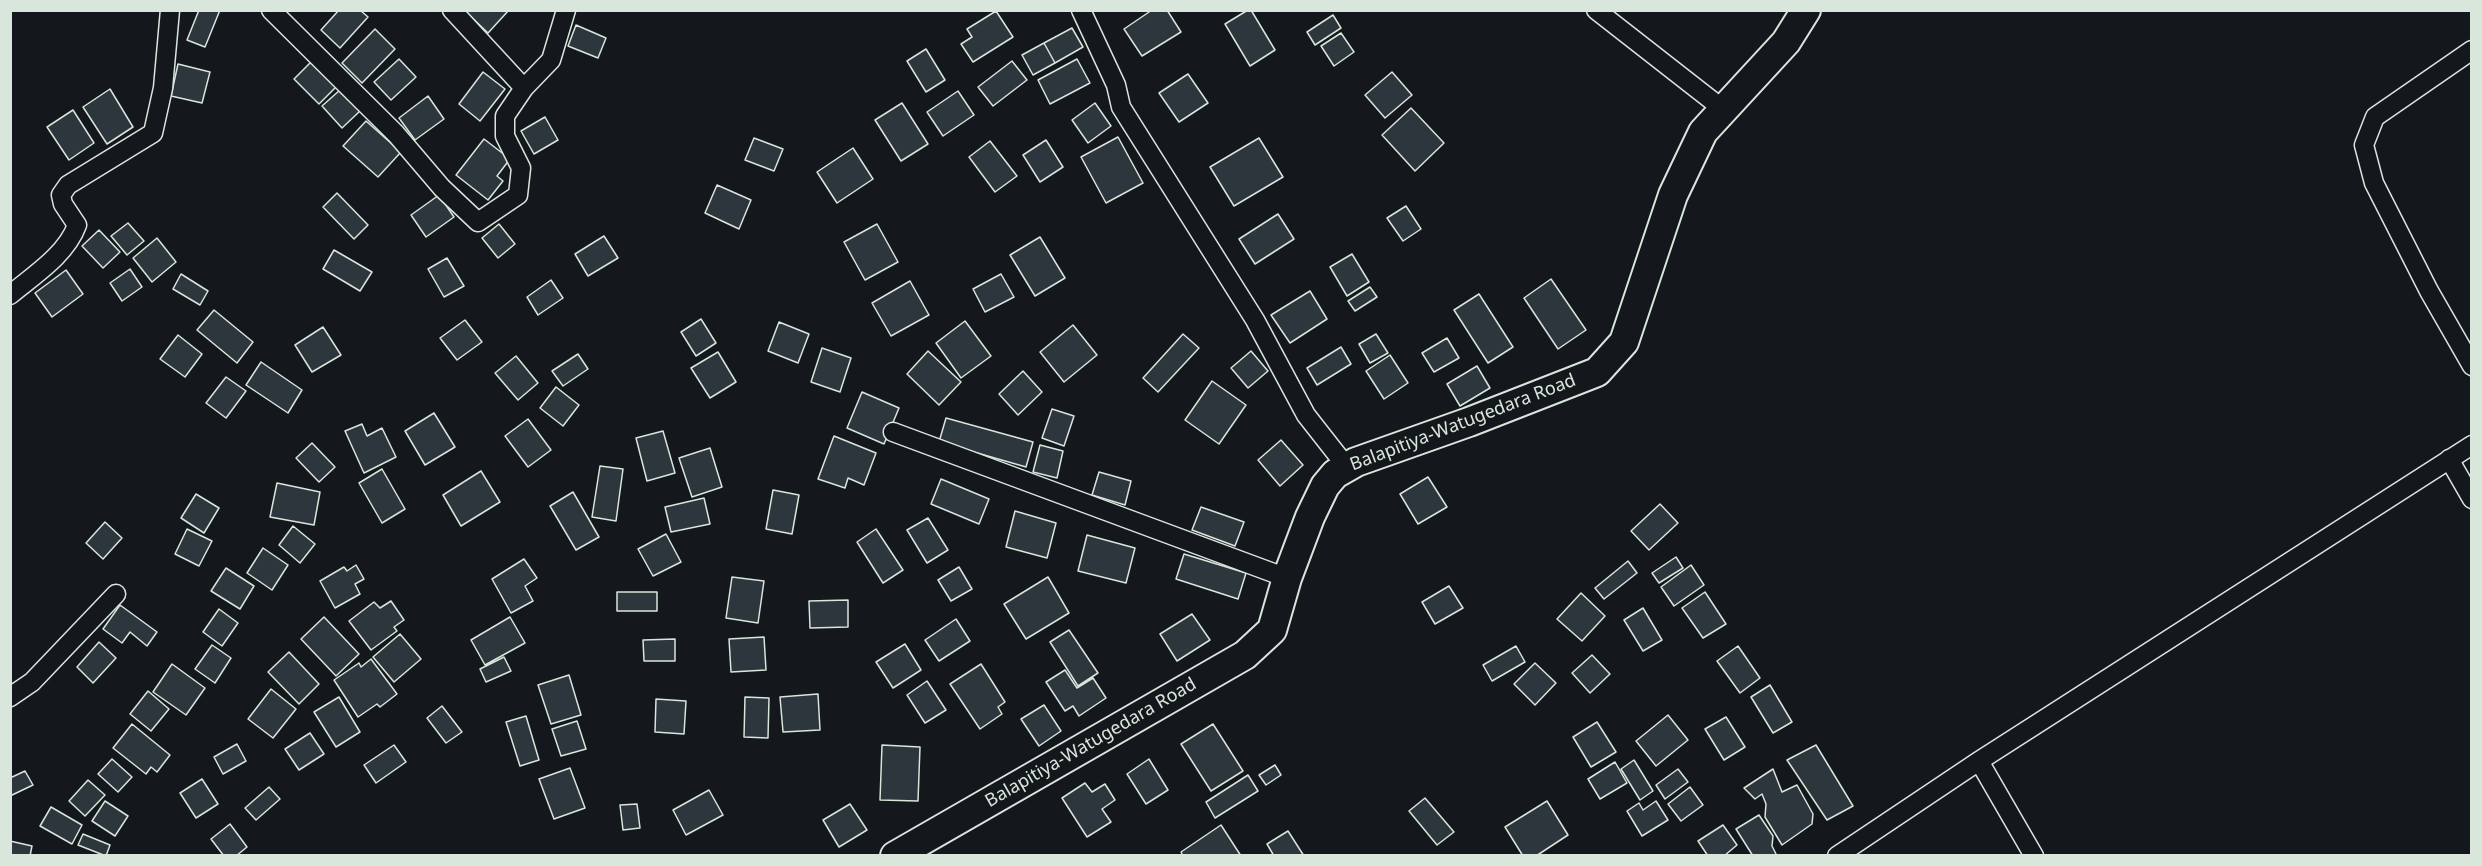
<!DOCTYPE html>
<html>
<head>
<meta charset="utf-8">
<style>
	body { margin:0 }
	#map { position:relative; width:2482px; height:866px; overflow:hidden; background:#14181c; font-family:"Noto Sans",sans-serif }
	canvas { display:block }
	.frame { position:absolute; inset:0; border:12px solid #d8e6dc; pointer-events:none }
</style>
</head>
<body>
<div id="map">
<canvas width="2482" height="866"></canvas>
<div class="frame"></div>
</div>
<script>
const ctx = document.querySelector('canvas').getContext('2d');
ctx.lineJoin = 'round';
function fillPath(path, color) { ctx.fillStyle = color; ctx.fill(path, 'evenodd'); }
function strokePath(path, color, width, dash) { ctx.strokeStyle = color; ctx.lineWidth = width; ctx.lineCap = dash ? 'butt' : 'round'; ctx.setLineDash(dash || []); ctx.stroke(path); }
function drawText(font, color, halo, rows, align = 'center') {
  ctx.font = font + ' "Noto Sans",sans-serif'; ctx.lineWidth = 4.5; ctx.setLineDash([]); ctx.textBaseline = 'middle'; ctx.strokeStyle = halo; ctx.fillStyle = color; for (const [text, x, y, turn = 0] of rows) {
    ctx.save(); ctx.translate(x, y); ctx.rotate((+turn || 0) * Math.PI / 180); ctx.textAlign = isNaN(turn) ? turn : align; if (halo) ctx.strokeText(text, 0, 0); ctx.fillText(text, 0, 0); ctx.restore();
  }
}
const building = new Path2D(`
	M199,10H220L205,47L187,40Z
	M339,10H360L368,17L340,48L321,30Z
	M464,10H509L488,33Z
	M1152,10H1167L1181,32L1142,56L1124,29Z
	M1248,10H1251L1275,50L1250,66L1225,24Z
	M996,11L1013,37L973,62L961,44L972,37L967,29Z
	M1333,15L1341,28L1315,45L1307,32Z
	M576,25L606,38L598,58L568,46Z
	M1072,28L1083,47L1055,63L1044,43Z
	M375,29L395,49L362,83L342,63Z
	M1341,33L1354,52L1334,66L1321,46Z
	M1044,43L1055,63L1033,75L1022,55Z
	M926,49L945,80L926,92L907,61Z
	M399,59L416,77L391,100L374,82Z
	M1077,59L1090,83L1050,104L1038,80Z
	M312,61L337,86L319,104L294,79Z
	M1012,61L1027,80L993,106L978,87Z
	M178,64L210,72L202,103L171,96Z
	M483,72L505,89L480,121L459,104Z
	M1392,72L1412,95L1385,118L1365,95Z
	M1188,74L1208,103L1179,122L1159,93Z
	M110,89L133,127L107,144L83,107Z
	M340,90L360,111L342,128L322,106Z
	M958,91L974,115L943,136L927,112Z
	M428,96L444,119L415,140L399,118Z
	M902,103L928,144L901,161L875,120Z
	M1095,103L1111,126L1088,143L1072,120Z
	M1411,108L1444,143L1415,171L1382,135Z
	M73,110L94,143L69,160L47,127Z
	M545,117L558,140L534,154L521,131Z
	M366,121L401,152L378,177L343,146Z
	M1118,137L1143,183L1106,203L1081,157Z
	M754,138L783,149L774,171L745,160Z
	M1259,138L1283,177L1234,206L1210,167Z
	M484,139L510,159L497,176L503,181L488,200L456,175Z
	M1046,140L1063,167L1040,182L1023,155Z
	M990,141L1017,176L995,192L969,157Z
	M853,148L873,179L837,203L817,172Z
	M717,185L751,200L739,229L705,213Z
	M337,193L368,225L354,239L323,207Z
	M439,195L454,217L426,237L411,215Z
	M1406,206L1421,229L1403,241L1387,218Z
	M1278,214L1294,239L1255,264L1239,239Z
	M128,223L144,241L127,255L111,236Z
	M499,224L515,244L498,258L482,238Z
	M877,224L898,262L865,280L844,242Z
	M99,230L120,252L103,268L82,246Z
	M604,236L618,258L588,276L575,254Z
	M1040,237L1065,278L1035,296L1010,255Z
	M157,238L176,262L152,282L133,258Z
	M334,250L372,272L360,291L323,269Z
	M1352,254L1369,282L1347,296L1330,267Z
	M447,258L464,286L444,297L428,269Z
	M130,269L142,287L122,301L110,283Z
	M66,270L83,294L52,317L35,293Z
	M181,274L208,291L200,305L173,289Z
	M1001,274L1014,297L985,312L973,289Z
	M1551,279L1586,330L1558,349L1524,298Z
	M551,280L563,298L538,315L527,297Z
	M910,281L929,315L891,336L872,303Z
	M1370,287L1377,297L1355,311L1348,301Z
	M1310,291L1327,319L1290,343L1271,315Z
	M1479,294L1513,347L1488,363L1454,310Z
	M214,310L253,342L237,363L197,330Z
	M701,319L716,343L696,356L681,332Z
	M465,320L482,342L457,360L440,338Z
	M965,321L991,356L961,378L936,343Z
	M779,322L809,334L798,363L768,351Z
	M1073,325L1097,355L1064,382L1040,352Z
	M323,327L341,355L312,372L295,345Z
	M1183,334L1199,348L1158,392L1143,378Z
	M1376,334L1388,353L1370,363L1359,344Z
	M178,335L202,354L185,377L160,359Z
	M1447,338L1459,358L1434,372L1422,353Z
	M1341,347L1351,364L1317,385L1307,368Z
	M822,348L851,358L840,392L811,382Z
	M928,351L961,382L939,405L907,374Z
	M1251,351L1268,371L1248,388L1231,368Z
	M718,352L736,382L710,398L691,368Z
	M578,354L588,369L563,386L552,371Z
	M1390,355L1408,383L1384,399L1366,371Z
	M516,356L538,383L518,400L495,373Z
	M261,362L302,390L288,413L246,385Z
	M1477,366L1490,388L1460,406L1447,384Z
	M1023,371L1042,392L1018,415L999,394Z
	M226,377L246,391L226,418L206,403Z
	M1212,381L1246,405L1219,444L1185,420Z
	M556,387L579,405L563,426L540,408Z
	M862,392L899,408L884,444L847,428Z
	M1052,409L1074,416L1064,446L1042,438Z
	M434,413L455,447L425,465L405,431Z
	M946,418L1033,442L1026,467L939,442Z
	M528,419L551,450L528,467L505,436Z
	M362,424L367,436L382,428L396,457L364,473L345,431Z
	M663,431L675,473L647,481L636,438Z
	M834,436L876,453L864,485L848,478L845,488L818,479Z
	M1281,440L1303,465L1280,486L1258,460Z
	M312,443L335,467L319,482L296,458Z
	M1040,445L1063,451L1057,478L1033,472Z
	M710,448L722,487L692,497L679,458Z
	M600,466L623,469L616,521L592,517Z
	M382,469L405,509L382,523L359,483Z
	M481,471L500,502L461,526L443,495Z
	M1099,472L1131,481L1125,505L1092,495Z
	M1428,477L1447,507L1418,524L1400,494Z
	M941,479L989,499L979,524L931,504Z
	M277,483L320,492L314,525L270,517Z
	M773,490L799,495L792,534L766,529Z
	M573,492L599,537L576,550L550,506Z
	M196,494L219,508L204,533L181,518Z
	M704,498L710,524L671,532L665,507Z
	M1660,504L1678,523L1649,550L1631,531Z
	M1201,507L1244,522L1235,546L1192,530Z
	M1015,511L1056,523L1047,558L1006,547Z
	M928,518L948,550L927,563L907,530Z
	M105,522L122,538L103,559L86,543Z
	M293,526L315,544L300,563L279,545Z
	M187,529L212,541L199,566L175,554Z
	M876,529L903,570L883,583L857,542Z
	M666,534L681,562L653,576L638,549Z
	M1087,535L1135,548L1126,583L1078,571Z
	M263,548L288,565L272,590L247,573Z
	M1184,554L1246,573L1238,599L1176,579Z
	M1676,557L1683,568L1659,583L1652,573Z
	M524,559L537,578L525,586L533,601L511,613L492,579Z
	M1628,561L1637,573L1604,599L1595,588Z
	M356,565L364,579L355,584L360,594L335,608L320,581L344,567L347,571Z
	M1691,565L1704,585L1674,606L1661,587Z
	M959,567L972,589L951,601L938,580Z
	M226,568L254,586L240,609L211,591Z
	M732,577L764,581L758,623L726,618Z
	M1048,577L1069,613L1026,639L1004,604Z
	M1449,586L1463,608L1435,624L1422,602Z
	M617,592H657V611H617Z
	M1705,592L1726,624L1703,638L1682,608Z
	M1581,593L1605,616L1582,641L1557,619Z
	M848,600V627L810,628L809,601Z
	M391,601L404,620L394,627L397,631L371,650L349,621L374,602L380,608Z
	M120,605L157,632L147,646L130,632L122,643L103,629Z
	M1643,608L1662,640L1643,651L1624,620Z
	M219,609L238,623L222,646L203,632Z
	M1192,614L1210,640L1177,661L1160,634Z
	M324,617L359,654L336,676L301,639Z
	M510,617L525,643L485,665L471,640Z
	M956,619L970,641L939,661L925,640Z
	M1069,630L1098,673L1078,686L1050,642Z
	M400,634L421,659L394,682L373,657Z
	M764,637L766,670L731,672L729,639Z
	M675,639V661H644L643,640Z
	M99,642L116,658L93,683L77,667Z
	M905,644L921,670L893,688L876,662Z
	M212,645L231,658L215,683L195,669Z
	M1516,646L1525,662L1492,681L1483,665Z
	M1738,646L1760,678L1740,693L1717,661Z
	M289,652L319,684L299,704L268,672Z
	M1592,655L1610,674L1590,693L1572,673Z
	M504,657L511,671L486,682L480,669Z
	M371,659L397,694L380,707L377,704L358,717L334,680L359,663L361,667Z
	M1535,663L1556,683L1535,705L1514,684Z
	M172,664L205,688L186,715L153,692Z
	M981,664L1005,702L998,707L1002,714L980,729L950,684Z
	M1065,670L1077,688L1093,678L1106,698L1079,716L1073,706L1065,711L1046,682Z
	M569,675L581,715L551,724L538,685Z
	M927,681L946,710L925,723L907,695Z
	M1770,685L1792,722L1773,733L1751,697Z
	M271,689L296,709L273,738L248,719Z
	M148,691L169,709L151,731L130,714Z
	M818,694L820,730L783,732L780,697Z
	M339,697L360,732L336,747L314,712Z
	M745,697L769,698L768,738L744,737Z
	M656,699L686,701L684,734L655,732Z
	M1044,705L1061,731L1039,746L1021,719Z
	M442,706L462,732L446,743L427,718Z
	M1668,715L1688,740L1656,766L1636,741Z
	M526,716L539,760L520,766L506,722Z
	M1726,717L1745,747L1724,760L1705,729Z
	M577,721L586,749L561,756L552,729Z
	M1597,722L1616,752L1591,767L1573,737Z
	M132,724L170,755L157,772L151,767L146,774L113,748Z
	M1213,724L1243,771L1211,791L1181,744Z
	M310,733L324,754L299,770L285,749Z
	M237,744L246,761L223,774L214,757Z
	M394,745L406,762L376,783L364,765Z
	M882,745L920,747L918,801L880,800Z
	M1816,745L1853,806L1827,820L1787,760Z
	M112,759L132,777L118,792L98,774Z
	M1149,759L1168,790L1146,804L1127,774Z
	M1634,760L1653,791L1640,800L1621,769Z
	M1615,762L1627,783L1600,799L1588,779Z
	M1275,765L1281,775L1266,785L1259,775Z
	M570,768L585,808L554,819L539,779Z
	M1678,769L1688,782L1665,799L1656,785Z
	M1773,769L1782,792L1797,785L1813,814L1812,824L1782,845L1765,817L1766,804L1762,794L1755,799L1744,788Z
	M25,771L33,785L10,796V778Z
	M1248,775L1258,791L1215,818L1206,802Z
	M202,779L218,804L196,818L180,793Z
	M88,780L105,795L85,816L69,801Z
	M1085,783L1092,792L1105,784L1115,800L1102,809L1111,822L1087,837L1062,798Z
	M269,787L280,799L256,820L245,808Z
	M1690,787L1703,805L1681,821L1668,804Z
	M709,790L723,815L686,835L673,810Z
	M1425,798L1454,832L1437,845L1409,811Z
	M105,801L128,816L115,836L92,821Z
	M1547,801L1568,835L1536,856H1523L1505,827Z
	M1656,801L1668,820L1642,836L1627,811L1639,803L1643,810Z
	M637,804L640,828L623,830L620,805Z
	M850,804L867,830L839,847L823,820Z
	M51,807L82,825L72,844L40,826Z
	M1759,815L1773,836L1772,846L1777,856H1753L1736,829Z
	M230,824L247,847L236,856H224L211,839Z
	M1221,825L1241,856H1183L1181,852Z
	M1723,825L1737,845L1724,856H1708L1698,841Z
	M1288,831L1304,856H1274L1267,844Z
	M83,834L110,845L106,856L78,845Z
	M10,841L32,846L30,856H10Z`);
const minor = new Path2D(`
	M271,10L396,134L442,188L478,222L518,195L521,168L505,136V116L524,88L551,60L566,10
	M452,10L524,88
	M1081,10L1116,85L1121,107L1255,320L1306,415L1346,466
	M1596,10L1724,110
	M2472,50L2375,117L2364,145L2374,183L2429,291L2472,366
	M10,295C34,275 66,255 77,225L63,204L61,195L68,185L153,133L163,88L170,10
	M893,432L1287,578
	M2449,459L2472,499
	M10,697L32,682L116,594
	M1979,761L2034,856
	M1837,856L1979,761L2472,445`);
const primary = new Path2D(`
	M895,856L1245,655L1272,630L1287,578L1310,517L1325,486L1335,474L1356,462L1469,422L1597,372L1624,342L1673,195L1703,132L1786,42L1806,10`);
const streetNames = [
	["Balapitiya-Watugedara Road",1463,423,-21],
	["Balapitiya-Watugedara Road",1091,743,-30]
];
fillPath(building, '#2c363c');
strokePath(building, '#d8e6dc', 1.5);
strokePath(minor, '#d8e6dc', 21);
strokePath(primary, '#d8e6dc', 32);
strokePath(minor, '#14181c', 18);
strokePath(primary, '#14181c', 28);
drawText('18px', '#d8e6dc', '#14181c', streetNames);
</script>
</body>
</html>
